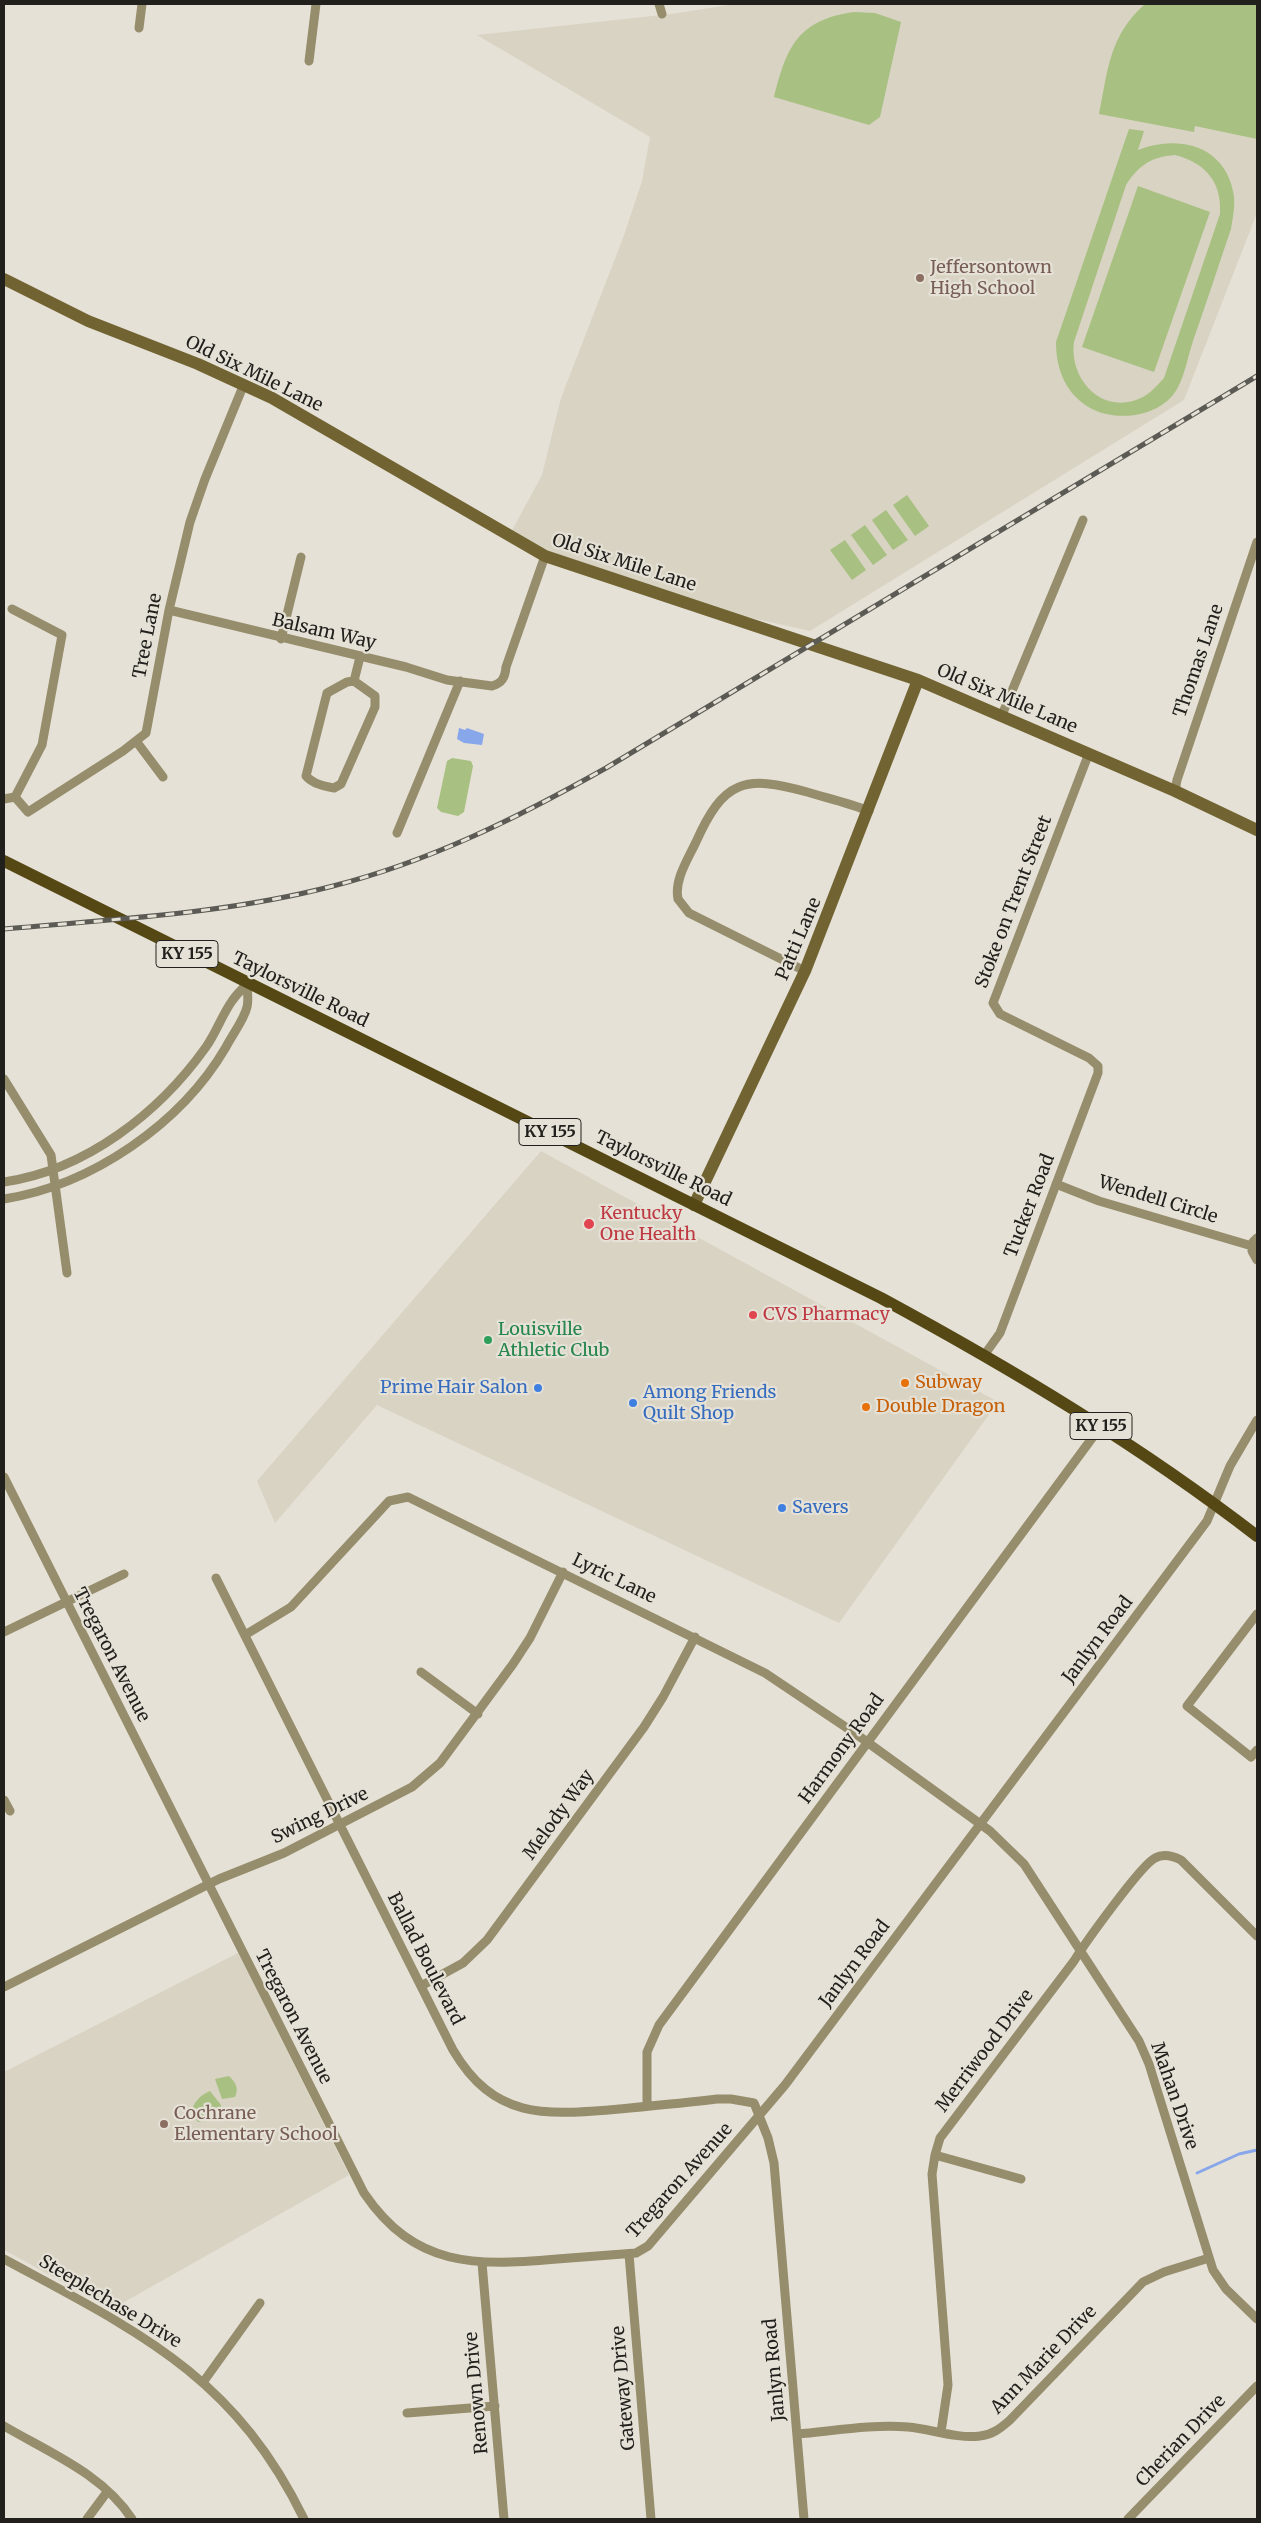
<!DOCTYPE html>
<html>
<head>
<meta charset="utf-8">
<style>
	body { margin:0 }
	#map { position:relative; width:1261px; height:2523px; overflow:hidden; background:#e5e1d6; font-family:Merriweather,serif }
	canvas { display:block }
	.frame { position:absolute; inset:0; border:5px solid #22201d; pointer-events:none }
</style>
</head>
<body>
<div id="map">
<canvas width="1261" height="2523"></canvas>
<div class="frame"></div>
</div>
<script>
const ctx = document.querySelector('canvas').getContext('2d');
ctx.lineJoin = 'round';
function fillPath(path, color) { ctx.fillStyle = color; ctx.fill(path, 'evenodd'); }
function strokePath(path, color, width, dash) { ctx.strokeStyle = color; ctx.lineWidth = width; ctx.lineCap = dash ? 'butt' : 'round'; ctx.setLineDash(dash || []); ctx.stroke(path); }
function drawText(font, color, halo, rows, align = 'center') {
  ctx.font = font + ' Merriweather,serif'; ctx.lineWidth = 4.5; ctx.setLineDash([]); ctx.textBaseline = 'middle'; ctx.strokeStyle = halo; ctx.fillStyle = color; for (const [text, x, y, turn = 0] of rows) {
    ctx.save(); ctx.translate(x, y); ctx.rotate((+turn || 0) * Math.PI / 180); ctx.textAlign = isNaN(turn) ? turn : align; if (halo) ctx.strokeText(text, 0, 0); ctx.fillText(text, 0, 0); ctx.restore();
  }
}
const built = new Path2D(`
	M735,4H1257V213L1184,400L810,631L699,606L509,536L542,475L561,398L623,238L642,181L650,137L477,35L671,14Z
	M541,1151L998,1402L839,1623L377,1405L275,1523L257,1481Z
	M238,1953L349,2175L112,2309L4,2250V2072Z`);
const green = new Path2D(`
	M1145,4H1257V139L1195,126L1194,132L1099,114C1108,70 1109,36 1145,4Z
	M854,12L875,13L901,22L880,117L869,125L774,97C787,46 798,20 854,12Z
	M1129,129L1144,131L1138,150C1177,135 1223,144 1233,191C1236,203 1233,216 1231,229C1218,267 1206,304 1193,341C1188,356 1185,375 1177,389C1161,417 1118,422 1092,409C1066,395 1056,370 1056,342ZM1175,155C1205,163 1222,181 1220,214L1164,378C1156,387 1148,396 1136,400C1099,413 1069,377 1074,342L1126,185C1139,165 1151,157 1175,155Z
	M1138,186L1210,212L1154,372L1082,347Z
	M907,495L929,526L915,536L893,505Z
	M886,510L908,540L893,550L872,520Z
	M865,525L887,555L873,565L851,535Z
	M845,540L866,570L852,580L830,550Z
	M452,758L471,761L473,766L464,812L458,816L441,812L437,808L447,761Z
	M229,2076C236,2083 239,2088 235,2097L222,2099L215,2079Z
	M210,2091L221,2105L222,2117L198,2122L191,2113C193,2103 200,2095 210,2091Z`);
const water = new Path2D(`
	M459,728L465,730L467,728L484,734L482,745L464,743L457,739Z`);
const stream = new Path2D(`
	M1197,2173L1239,2154L1257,2150`);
const street = new Path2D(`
	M659,4L662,14
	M139,28L142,4
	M309,61L316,4
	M12,609L62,635L42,745L15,797
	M169,610L406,667L447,680L492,686C502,683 505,678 506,667L545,556
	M281,639L301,557
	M354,681L375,696V707L341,784L334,788C324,786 313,784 306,776L327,693L347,682Z
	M354,681L360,657
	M1002,715L1083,520
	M136,741L163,777
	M1175,791L1177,780L1257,542
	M4,799L15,797L28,812L123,751L146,733L169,610L190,522L205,479L244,384
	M397,833L460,681
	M805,971L689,913L678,899C674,880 688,859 696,842C723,781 744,774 807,792C827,798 849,803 869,811
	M4,1079L51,1155L67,1273
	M4,1182C86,1170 159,1113 206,1047C216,1033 222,1015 232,1001C236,995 242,989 247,984
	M1056,1184L1099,1201L1252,1246
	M4,1199C92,1185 181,1124 226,1047C232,1035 244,1020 247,1007C249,1000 247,991 247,984
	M1257,1238L1253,1242L1252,1251L1257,1260
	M985,1354L1000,1333L1098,1073V1066L1089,1058L1000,1014L993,1003L1089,753
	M4,1477L364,2193C415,2268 475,2266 557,2259C583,2257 610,2255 636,2253L648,2246L785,2085L1207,1521L1230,1466L1257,1420
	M216,1578L453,2050C495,2121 546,2115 619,2109C651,2106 684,2103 717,2099H731L754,2103L768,2138L774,2163L804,2519
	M1257,1614L1187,1706L1251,1757L1257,1750
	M4,1632L124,1574
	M245,1635L291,1607L389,1501L408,1497L765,1673L856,1734L990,1831L1024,1864L1139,2041L1149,2064L1213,2270L1226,2289L1257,2319
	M421,1672L478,1714
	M4,1800L10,1811
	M421,1986L463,1963L487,1940L644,1727L663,1697L695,1637
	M4,1987L219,1879L284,1853L412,1787L440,1763L513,1664L530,1638L563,1572
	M647,2106V2052L659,2025L1101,1426
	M935,2155L1021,2179
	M629,2254L651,2519
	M4,2259C137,2331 234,2375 304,2519
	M482,2263L504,2519
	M204,2381L260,2303
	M407,2413L495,2406
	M4,2426C48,2452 103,2474 132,2519
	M941,2432L948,2385L932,2174L935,2155L940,2138L1074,1961C1085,1943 1141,1865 1155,1858C1164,1853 1173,1856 1181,1860L1257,1936
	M797,2434C833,2431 872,2424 908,2427C931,2429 957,2439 980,2436C992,2435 1001,2428 1010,2420L1143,2282L1164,2272L1209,2258
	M87,2519L107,2492
	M1128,2519L1257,2386`);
const secondary = new Path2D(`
	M4,279L88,321L198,364L272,398L545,556L918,680L1175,791L1257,830
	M694,1205L805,971L918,680`);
const primary = new Path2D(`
	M4,861L881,1298C1012,1369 1139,1445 1257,1536`);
const rail = new Path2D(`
	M4,929C114,919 226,914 333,886C431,861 519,817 606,768L1257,376`);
const markers = [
	[920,278,5,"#8d6e63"],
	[589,1224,6,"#e0444e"],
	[753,1315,5,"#e0444e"],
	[488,1340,5,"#2e9e5b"],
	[905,1383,5,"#e8710a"],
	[538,1388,5,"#3f7fe0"],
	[633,1403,5,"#3f7fe0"],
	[866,1407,5,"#e8710a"],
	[782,1508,5,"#3f7fe0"],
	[164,2124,5,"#8d6e63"]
];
const shields = [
	[187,954,62],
	[550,1132,62],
	[1101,1426,62]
];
const shieldNames = [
	["KY 155",187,954],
	["KY 155",550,1132],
	["KY 155",1101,1426]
];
const educationNames = [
	["Jeffersontown",930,268],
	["High School",930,289],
	["Cochrane",174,2114],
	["Elementary School",174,2135]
];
const streetNames = [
	["Old Six Mile Lane",254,374,26],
	["Old Six Mile Lane",624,563,18],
	["Balsam Way",324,632,13],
	["Tree Lane",148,636,-79],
	["Thomas Lane",1199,661,-71],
	["Old Six Mile Lane",1007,699,23],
	["Stoke on Trent Street",1014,902,-69],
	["Patti Lane",799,939,-67],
	["Taylorsville Road",300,990,26],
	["Taylorsville Road",663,1169,26],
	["Wendell Circle",1158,1200,17],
	["Tucker Road",1030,1206,-69],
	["Lyric Lane",614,1579,26],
	["Janlyn Road",1098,1640,-53],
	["Tregaron Avenue",111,1655,63],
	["Harmony Road",842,1749,-54],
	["Melody Way",559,1815,-54],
	["Swing Drive",320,1816,-26],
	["Ballad Boulevard",425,1959,63],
	["Janlyn Road",855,1964,-53],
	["Tregaron Avenue",293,2017,63],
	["Merriwood Drive",985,2051,-53],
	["Mahan Drive",1174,2096,71],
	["Tregaron Avenue",680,2181,-48],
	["Steeplechase Drive",110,2302,31],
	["Ann Marie Drive",1044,2360,-46],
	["Janlyn Road",775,2370,-95],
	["Gateway Drive",624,2388,-95],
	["Renown Drive",477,2393,-95],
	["Cherian Drive",1181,2441,-46]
];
const healthNames = [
	["Kentucky",600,1214],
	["One Health",600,1235],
	["CVS Pharmacy",763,1315]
];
const leisureNames = [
	["Louisville",498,1330],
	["Athletic Club",498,1351]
];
const foodNames = [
	["Subway",915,1383],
	["Double Dragon",876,1407]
];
const shopNames = [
	["Prime Hair Salon",528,1388,"right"],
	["Among Friends",643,1393],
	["Quilt Shop",643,1414],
	["Savers",792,1508]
];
fillPath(built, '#d8d3c2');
fillPath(green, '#a8c081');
fillPath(water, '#88a7eb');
strokePath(stream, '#88a7eb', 3);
strokePath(street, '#968d6c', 9);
strokePath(secondary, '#726432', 12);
strokePath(primary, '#554814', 12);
strokePath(rail, '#5c5a54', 5);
strokePath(rail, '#e5e1d6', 3, [9]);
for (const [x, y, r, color] of markers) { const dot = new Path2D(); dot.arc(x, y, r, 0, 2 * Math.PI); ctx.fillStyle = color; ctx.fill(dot); strokePath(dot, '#e5e1d6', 2); }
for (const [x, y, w] of shields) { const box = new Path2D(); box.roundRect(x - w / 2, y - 13.5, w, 27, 4); ctx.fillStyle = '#e5e1d6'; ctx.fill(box); strokePath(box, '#22201d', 1); }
drawText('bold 16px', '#22201d', null, shieldNames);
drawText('18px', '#785e54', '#e5e1d6', educationNames, 'left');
drawText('18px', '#22201d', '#e5e1d6', streetNames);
drawText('18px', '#be3a42', '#e5e1d6', healthNames, 'left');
drawText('18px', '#27864d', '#e5e1d6', leisureNames, 'left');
drawText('18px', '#c56008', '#e5e1d6', foodNames, 'left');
drawText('18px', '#366cbe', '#e5e1d6', shopNames, 'left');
</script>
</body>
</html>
